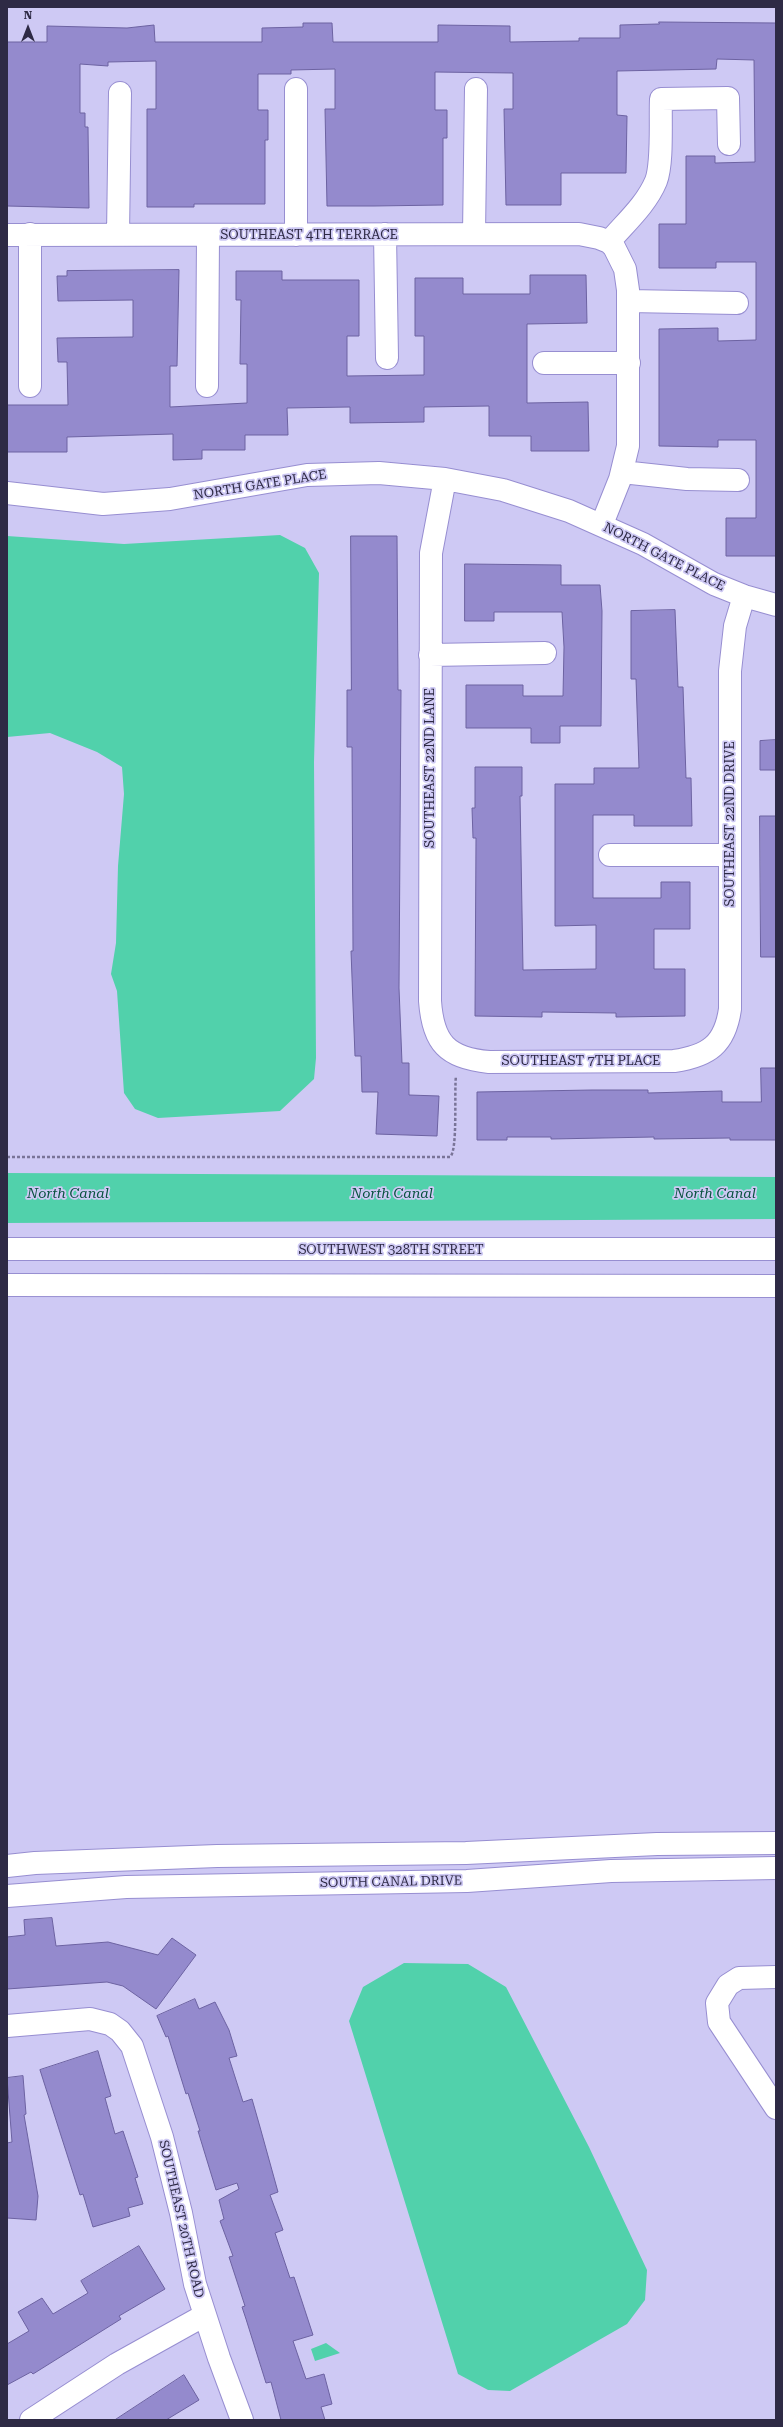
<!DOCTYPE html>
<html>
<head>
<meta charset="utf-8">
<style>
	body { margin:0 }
	#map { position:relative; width:783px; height:2427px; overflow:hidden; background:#cec9f4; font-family:"Roboto Serif",serif }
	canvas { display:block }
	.frame { position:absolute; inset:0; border:8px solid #2e2a45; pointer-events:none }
	.north { position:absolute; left:8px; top:8px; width:40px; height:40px; -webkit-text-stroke:3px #cec9f4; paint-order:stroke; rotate:0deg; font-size:11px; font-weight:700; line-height:16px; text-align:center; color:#2e2a45 }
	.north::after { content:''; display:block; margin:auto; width:14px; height:18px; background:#2e2a45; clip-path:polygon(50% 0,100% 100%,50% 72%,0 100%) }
</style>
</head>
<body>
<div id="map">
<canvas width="783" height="2427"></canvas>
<div class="frame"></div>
<div class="north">N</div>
</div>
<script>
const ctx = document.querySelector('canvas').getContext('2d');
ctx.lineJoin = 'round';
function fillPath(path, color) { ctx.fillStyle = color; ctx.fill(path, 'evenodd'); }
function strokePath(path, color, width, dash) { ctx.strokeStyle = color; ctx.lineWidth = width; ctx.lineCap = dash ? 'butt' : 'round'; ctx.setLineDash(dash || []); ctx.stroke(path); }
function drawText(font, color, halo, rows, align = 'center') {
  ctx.font = font + ' "Roboto Serif",serif'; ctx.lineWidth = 3.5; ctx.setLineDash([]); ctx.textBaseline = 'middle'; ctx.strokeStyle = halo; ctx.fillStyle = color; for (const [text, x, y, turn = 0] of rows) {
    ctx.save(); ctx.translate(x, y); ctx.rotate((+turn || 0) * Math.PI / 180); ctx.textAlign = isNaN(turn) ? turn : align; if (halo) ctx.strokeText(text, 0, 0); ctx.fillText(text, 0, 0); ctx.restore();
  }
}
const water = new Path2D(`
	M280,535L305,548L319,573L314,762L316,1058L314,1079L280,1111L158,1118L135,1109L124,1093L117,991L111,974L116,943L118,866L124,794L122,767L97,752L50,733L7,737V536L124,544Z
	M7,1173L776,1177V1219L7,1223Z
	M404,1963L468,1964L506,1987L589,2147L647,2270L645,2300L627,2324L510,2391L488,2390L458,2374L349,2021L363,1987Z
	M326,2343L340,2353L315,2361L311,2349Z`);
const building = new Path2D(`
	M659,22L776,23V556H726V518H756V440H718V447L659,446V329L718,328V341L756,340V262H716V268H659V224H686V156H715V163L755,162L754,60L717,59L716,69L617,71V115L627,116L626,173H561V205H506L504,109H513V73L435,72V110H447V138H443V205L374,206H327L325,109H335V69L291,70V74H258V110H268V140H265V204H194V207H147V109H156V61L108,62V66L80,64V113H85V127H88L89,208L7,206V42H47V26L127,28L154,25L155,42H262V28L303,27V23H332L333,42H438V25L510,26V42L579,41V38H620V25L659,24Z
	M179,270L177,366H170V407L247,403V364H240L241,300H236V271H282V280H359V336H347V376L424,375V336H415V278H463V294H530V275H586L587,323L527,324V403L588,402L589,451H531V436H489V406L424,407V422L350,423V407L287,408L288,435H245V450H202V459L173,460V434L67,437V452H7V405H68L67,362H58L57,338L133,337V300L58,301L57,276H67V271Z
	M351,536H397L398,690H401L399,988L402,1063H409V1095L439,1096L437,1136L376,1134L378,1092H362L361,1056H355L351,951H353L352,747H347V690H351Z
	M465,564L561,565V585H600L602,611L601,726H560V743H531V728H466V685H523V696H563L564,647L562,612H494V621H465Z
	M675,610L678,687H683L686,778H691L692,826H634V815H593V898H661V882H690V929H654V969H685V1016L616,1017V1013L542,1012V1017L475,1016L476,838H473L472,808H475V767H522V796H520L523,970L596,969V925L555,926V784H594V768H639L636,679H631V611Z
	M776,740V770H760V741Z
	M760,816H776V957H761Z
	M761,1068H776V1140H730V1138L654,1139V1137L551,1139V1137H507V1140H477V1092L592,1090H648V1093L722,1091V1102H761Z
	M52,1918L56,1946L108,1942L158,1955L172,1938L196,1955L156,2009L123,1986L107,1982L7,1989V1937L25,1935L24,1920Z
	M195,1999L199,2009L215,2002L229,2030L237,2056L229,2058L243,2102L252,2099L260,2127L278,2192L270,2195L283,2230L275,2233L290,2278L294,2277L313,2335L293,2341L306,2379L324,2374L332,2404L321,2407L325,2420H281L271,2382L266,2383L246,2319L242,2307L245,2306L229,2257L233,2256L220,2221L224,2219L219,2200L239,2189L237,2183L216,2190L198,2131H200L188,2093L186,2094L168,2036L166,2037L157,2016Z
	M98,2051L111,2096L105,2098L115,2134L123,2131L138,2177L135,2178L143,2204L128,2208L130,2216L93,2227L83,2194L80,2195L40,2070Z
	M23,2076L26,2114L24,2115L38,2196L36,2220L7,2218V2143L12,2142L7,2078Z
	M139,2246L165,2289L119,2316L121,2319L33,2374L31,2372L7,2385V2344L29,2331L18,2312L42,2298L53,2314L88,2293L81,2281Z
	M184,2375L199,2400L166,2420H115Z`);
const path = new Path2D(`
	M7,1157H450C458,1151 454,1091 456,1076`);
const street = new Path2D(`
	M296,89V235
	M385,234L387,358
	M474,234L476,89
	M7,235L579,234L599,238L609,242L614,247L625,269L628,290V446L620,479L602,524
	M118,235L120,93
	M609,242C625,223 646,205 656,181C663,163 660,120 661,99L728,98L729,144
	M629,301L737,303
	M544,363H629
	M30,386V234
	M207,386L208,236
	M622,472L687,479L738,480
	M445,479L431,553L430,1001C433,1043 447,1058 489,1062L674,1061C709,1056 725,1044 730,1009V671L735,626L744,596
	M7,493L103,504L170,499L307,475L379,473L445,479L503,490L569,511L643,544L714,584L744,596L776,605
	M430,655L545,653
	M610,855H730
	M776,1977L739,1978L728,1985L717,2003L719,2022L776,2108
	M7,2026L90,2019L110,2024L120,2031L132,2046L162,2137L181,2213L195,2284L219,2358L242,2420
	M31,2420L117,2364L205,2315`);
const secondary = new Path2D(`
	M7,1249H776
	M7,1285L776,1286
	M7,1866L35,1863L217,1856L466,1853L657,1844L776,1843
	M7,1896L126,1887L467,1881L611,1871L776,1868`);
const streetNames = [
	["SOUTHEAST 4TH TERRACE",309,235],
	["NORTH GATE PLACE",260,485,-9],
	["NORTH GATE PLACE",664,557,27],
	["SOUTHEAST 22ND LANE",430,768,-90],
	["SOUTHEAST 22ND DRIVE",730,824,-90],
	["SOUTHEAST 7TH PLACE",581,1061],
	["SOUTHWEST 328TH STREET",391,1250],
	["SOUTH CANAL DRIVE",391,1882,-1],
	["SOUTHEAST 20TH ROAD",181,2219,77]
];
const waterNames = [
	["North Canal",68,1194],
	["North Canal",392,1194],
	["North Canal",715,1194]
];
fillPath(water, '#51d1ab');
fillPath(building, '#948acd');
strokePath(building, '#6c62a1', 1);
strokePath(street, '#978ed1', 24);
strokePath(secondary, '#978ed1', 24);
strokePath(path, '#797497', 2.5, [3, 2]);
strokePath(street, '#fff', 22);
strokePath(secondary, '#fff', 22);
drawText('13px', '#2e2a45', '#cec9f4', streetNames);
drawText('italic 14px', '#07523f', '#cec9f4', waterNames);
</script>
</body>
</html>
